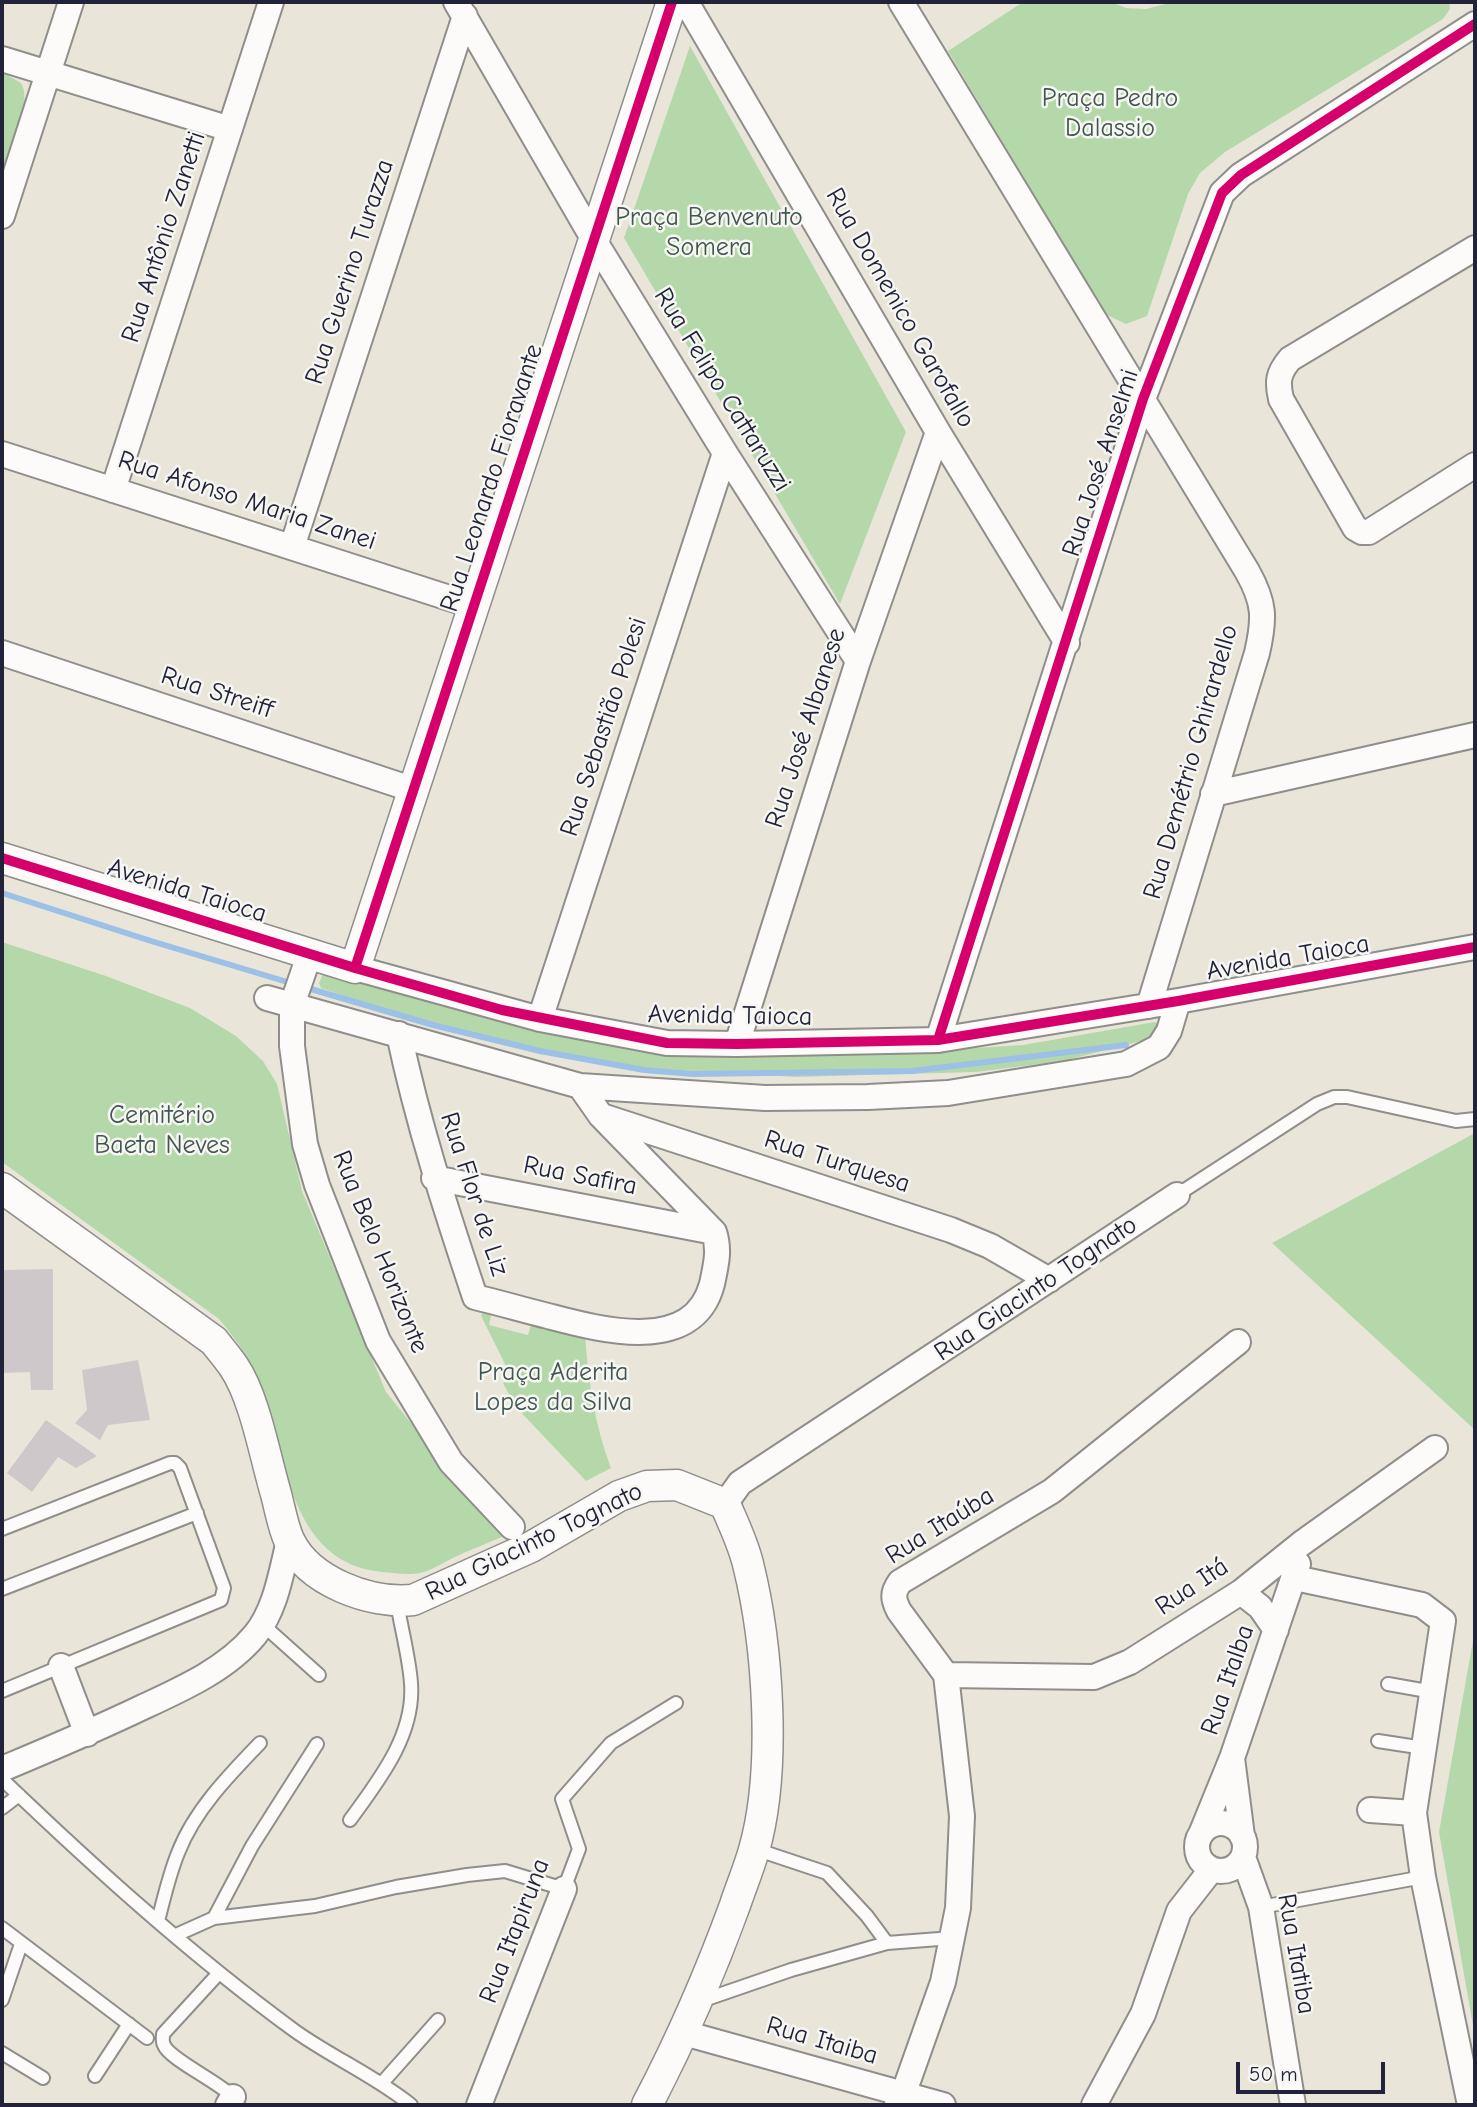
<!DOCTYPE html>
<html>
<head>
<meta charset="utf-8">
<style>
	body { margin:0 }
	#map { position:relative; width:1477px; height:2107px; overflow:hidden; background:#e9e6d9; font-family:"Comic Neue",sans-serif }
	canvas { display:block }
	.frame { position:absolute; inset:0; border:4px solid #22223b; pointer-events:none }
	.scale { position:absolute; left:1236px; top:2062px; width:149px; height:32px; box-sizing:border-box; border:4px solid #22223b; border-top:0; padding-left:9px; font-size:21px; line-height:24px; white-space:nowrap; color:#22223b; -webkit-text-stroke:5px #f6f6f2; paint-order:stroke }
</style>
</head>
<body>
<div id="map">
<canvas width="1477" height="2107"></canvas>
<div class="frame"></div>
<div class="scale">50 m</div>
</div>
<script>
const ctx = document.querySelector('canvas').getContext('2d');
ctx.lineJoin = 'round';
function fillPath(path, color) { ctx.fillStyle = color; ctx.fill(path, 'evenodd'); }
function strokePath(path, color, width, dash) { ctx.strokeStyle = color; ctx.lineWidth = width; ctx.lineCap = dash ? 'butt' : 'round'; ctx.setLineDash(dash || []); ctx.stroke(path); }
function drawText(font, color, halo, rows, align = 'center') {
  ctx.font = font + ' "Comic Neue",sans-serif'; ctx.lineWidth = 5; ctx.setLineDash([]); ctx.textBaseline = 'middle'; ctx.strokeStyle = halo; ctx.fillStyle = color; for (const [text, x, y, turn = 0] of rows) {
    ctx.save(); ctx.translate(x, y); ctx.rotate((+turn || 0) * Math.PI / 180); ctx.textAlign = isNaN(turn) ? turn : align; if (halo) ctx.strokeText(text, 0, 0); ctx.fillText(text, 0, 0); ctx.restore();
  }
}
const green = new Path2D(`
	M1023,2H1111L1126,8L1146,9L1173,2H1449L1450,9L1443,19L1225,152L1200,173L1188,194L1147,316L1126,324L1105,314L948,51Z
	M690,46L906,432L840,604L624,238Z
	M2,72L21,83L24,90L25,109L2,180Z
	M2,942L106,976L190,1008L236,1036L263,1061L277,1084L302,1191L386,1392L502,1537C486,1544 469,1550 453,1558C444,1562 434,1569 424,1572C412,1576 395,1573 382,1572C288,1563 287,1455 260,1386C249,1357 238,1342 219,1319L2,1162Z
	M332,972L500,1022L577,1038L753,1055H865L1023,1045L1155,1022L1159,1024L1158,1033L1141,1041L1063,1061L976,1072L796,1077L629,1067L517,1047L407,1017L321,988L319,983L323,974Z
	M1475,1133V1430L1272,1243Z
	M484,1310L492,1311L489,1325L528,1335L532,1321L585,1334C588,1379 595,1427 611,1468L586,1481L515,1406L503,1383L512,1378L481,1316Z
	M1475,1629V2037L1439,1832Z`);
const stream = new Path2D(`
	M2,893L151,941L294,984
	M304,987L433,1025L540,1051L644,1070L694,1074L912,1071L1126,1045`);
const building = new Path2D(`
	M53,1269V1390H31L30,1372L2,1373V1270Z
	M138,1360L150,1420L108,1425L100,1440L75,1423L87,1410L82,1370Z
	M46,1420L97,1456L76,1468L58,1457L32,1492L7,1473Z`);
const service = new Path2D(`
	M1177,1195L1317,1104L1334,1097H1347L1456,1121L1475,1119
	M2,1529L170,1463H175L180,1468L224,1588L221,1600L2,1691
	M2,1589L197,1513
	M262,1624L319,1675
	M1388,1684L1433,1692
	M1378,1741L1424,1748
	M2,1779C95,1868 191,1955 295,2031C333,2058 375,2076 411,2105
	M2,1808L19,1795
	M350,1820C379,1780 415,1735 411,1683C409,1656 401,1628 397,1602
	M755,1849L827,1873L867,1916L887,1943
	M1261,1907L1423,1877
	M214,1918L252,1846L317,1744
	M158,1921C164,1898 169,1875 178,1853C194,1811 229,1775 260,1743
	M2,1928L147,2038
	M176,1935L214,1918L315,1906L396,1887L467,1875L505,1871L564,1889L579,1849L562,1799L611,1743L676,1703
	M219,1973L163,2034C163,2038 162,2042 164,2045C169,2059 219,2082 233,2097
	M2,2000L21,1944
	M701,2001L791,1970L887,1943L952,1938
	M2,2053L43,2078
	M95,2076L129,2024
	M382,2083L438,2020`);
const minor = new Path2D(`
	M456,2L594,240L725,453L858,661
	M686,2L938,432L1067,643
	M901,2L1247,571C1265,603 1265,618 1257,653L1149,1006
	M2,59L230,129
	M2,216L71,2
	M1475,248L1290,359C1278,373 1277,382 1281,399L1355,528L1362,532H1369L1475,465
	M2,454L474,606
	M113,490L271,2
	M292,547L465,16
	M2,653L414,790
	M1213,794L1475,735
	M310,953L292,1005V1046L305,1144L317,1185L378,1341L451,1462L512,1527
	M355,968L540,1019L667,1043L737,1044L938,1040L1178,1001L1475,947
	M267,998L580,1086L765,1098L868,1097L948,1093L1126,1064L1159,1047L1169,1031L1178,1001
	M540,1019L725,453
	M399,1034C418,1124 446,1210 475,1297C500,1303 524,1310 548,1316C598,1329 693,1356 712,1284C716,1265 720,1250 714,1232L601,1116L580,1086
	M938,1040L1143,399L1222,193L1241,175L1475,24
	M737,1044L858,661L938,432
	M605,1117L951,1230L990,1246L1049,1280
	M434,1178L714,1232
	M725,1504L740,1483L1177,1195
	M1295,1578L1422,1605L1443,1621L1414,1813L1423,1877L1470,2105
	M1241,1592L1260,1607L1276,1630
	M61,1666L87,1734
	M946,1675L1094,1677L1130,1662L1241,1592L1302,1543L1435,1448
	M1232,1758L1242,1836
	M2,1769C50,1749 97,1729 143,1707C182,1689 227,1669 255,1635C276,1609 281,1573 289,1541
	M1370,1810L1414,1813
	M1197 1847a24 24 0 1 1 48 0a24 24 0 1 1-48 0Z
	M1201,1834L1232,1758L1298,1564
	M1243,1857L1261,1907L1293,2105
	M684,2033L943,2105
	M228,2105L233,2097
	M479,2105L564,1889
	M897,2105L903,2095L943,1982L958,1908L962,1816L946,1675L899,1611C893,1599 892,1593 900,1582L1052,1491L1238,1342
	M1094,2105L1143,2014L1179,1911L1211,1870`);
const tertiary = new Path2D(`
	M2,858L355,968L672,2
	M2,1188L214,1341C221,1350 228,1358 234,1367C255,1398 265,1457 276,1494C280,1509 283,1527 289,1540C309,1582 370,1604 413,1600L531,1547L619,1496L647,1486L677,1485L725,1504C733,1523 743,1543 748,1564C768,1644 777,1770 754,1850C749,1868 741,1887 735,1905C710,1974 681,2040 647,2105`);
const cycleway = new Path2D(`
	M2,858L355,968L502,1010L667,1043L737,1044L938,1040L1178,1001L1475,947
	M355,968L672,2
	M938,1040L1143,399L1222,193L1241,175L1475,24`);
const parkNames = [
	["Praça Pedro",1110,99],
	["Dalassio",1110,129],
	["Praça Benvenuto",709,218],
	["Somera",709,248],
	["Cemitério",162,1116],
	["Baeta Neves",162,1146],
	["Praça Aderita",553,1373],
	["Lopes da Silva",553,1403]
];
const streetNames = [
	["Rua Antônio Zanetti",164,237,-72],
	["Rua Guerino Turazza",350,272,-72],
	["Rua Domenico Garofallo",900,308,60],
	["Rua Felipo Cattaruzzi",722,390,58],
	["Rua José Anselmi",1101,463,-72],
	["Rua Leonardo Fioravante",492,478,-72],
	["Rua Afonso Maria Zanei",247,501,18],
	["Rua Streiff",217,693,18],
	["Rua Sebastião Polesi",604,727,-72],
	["Rua José Albanese",806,728,-72],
	["Rua Demétrio Ghirardello",1191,762,-74],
	["Avenida Taioca",187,891,17],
	["Avenida Taioca",1288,958,-10],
	["Avenida Taioca",730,1016,1],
	["Rua Turquesa",837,1162,18],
	["Rua Safira",580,1176,11],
	["Rua Flor de Liz",474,1194,72],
	["Rua Belo Horizonte",380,1252,68],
	["Rua Giacinto Tognato",1036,1289,-34],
	["Rua Itaúba",940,1526,-32],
	["Rua Giacinto Tognato",534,1542,-26],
	["Rua Itá",1192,1587,-34],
	["Rua Italba",1228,1680,-71],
	["Rua Itapiruna",515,1931,-69],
	["Rua Itatiba",1296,1954,80],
	["Rua Itaiba",822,2041,16]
];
fillPath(green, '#b5d8ab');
strokePath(stream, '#9dc1e6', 6);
fillPath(building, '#cec8cb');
strokePath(service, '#8f8e8b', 16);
strokePath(minor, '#8f8e8b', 28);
strokePath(tertiary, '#8f8e8b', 33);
strokePath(service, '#fcfbf9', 12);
strokePath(minor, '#fcfbf9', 24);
strokePath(tertiary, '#fcfbf9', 30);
strokePath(cycleway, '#d6006c', 10);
drawText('26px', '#415551', '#f6f6f2', parkNames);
drawText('26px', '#22223b', '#f6f6f2', streetNames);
</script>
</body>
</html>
